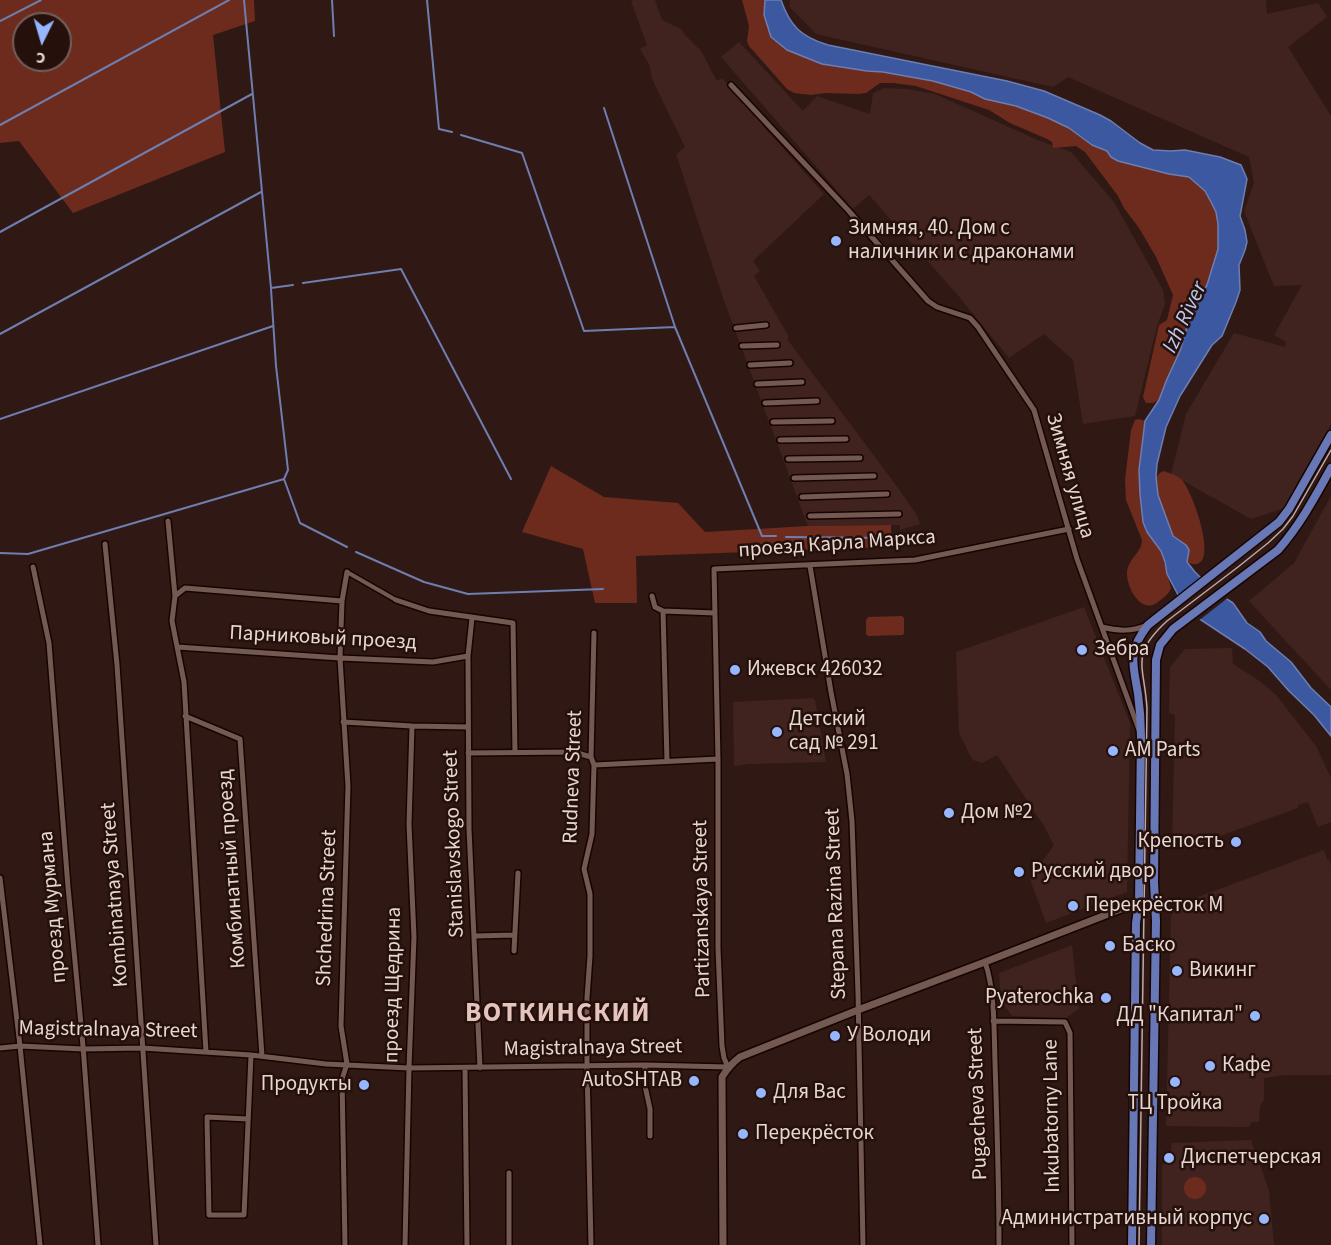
<!DOCTYPE html>
<html>
<head>
<meta charset="utf-8">
<style>
	body { margin:0 }
	#map { position:relative; width:1331px; height:1245px; overflow:hidden; background:#301914; font-family:"Source Sans 3",sans-serif }
	canvas { display:block }
	.north { position:absolute; left:12px; top:12px; width:60px; height:60px; box-sizing:border-box; background:#25100b; border:2px solid #72605b; border-radius:50%; rotate:185deg; font-size:16px; font-weight:700; line-height:24px; text-align:center; color:#e6d7d3 }
	.north::after { content:''; display:block; margin:auto; width:21px; height:27px; background:#96b6fd; clip-path:polygon(50% 0,100% 100%,50% 72%,0 100%) }
</style>
</head>
<body>
<div id="map">
<canvas width="1331" height="1245"></canvas>
<div class="north">С</div>
</div>
<script>
const ctx = document.querySelector('canvas').getContext('2d');
ctx.lineJoin = 'round';
function fillPath(path, color) { ctx.fillStyle = color; ctx.fill(path, 'evenodd'); }
function strokePath(path, color, width, dash) { ctx.strokeStyle = color; ctx.lineWidth = width; ctx.lineCap = dash ? 'butt' : 'round'; ctx.setLineDash(dash || []); ctx.stroke(path); }
function drawText(font, color, halo, rows, align = 'center') {
  ctx.font = font + ' "Source Sans 3",sans-serif'; ctx.lineWidth = 5; ctx.setLineDash([]); ctx.textBaseline = 'middle'; ctx.strokeStyle = halo; ctx.fillStyle = color; for (const [text, x, y, turn = 0] of rows) {
    ctx.save(); ctx.translate(x, y); ctx.rotate((+turn || 0) * Math.PI / 180); ctx.textAlign = isNaN(turn) ? turn : align; if (halo) ctx.strokeText(text, 0, 0); ctx.fillText(text, 0, 0); ctx.restore();
  }
}
const built = new Path2D(`
	M634,0H655L662,20L681,29L684,34L701,51L717,81L722,78L755,117L758,115V118L763,124L762,125L824,194L753,261L760,271L754,276L789,337L787,339L898,488L916,514L920,524L900,530V525L808,526L723,298L676,154L685,147L652,79L650,66L640,49L647,45L631,1Z
	M790,0H1266L1267,14L1318,3L1327,17L1288,47L1331,116V424L1285,508L1251,519L1171,474L1186,414L1234,333L1285,347L1286,342L1274,335L1302,285L1274,286L1244,211L1254,183L1249,157L1068,77L1053,87L816,34L790,7Z
	M739,42L803,111L817,96L870,114L873,93L884,88L907,89L935,94L1040,141L1071,152L1114,202L1163,290L1165,304L1157,326L1135,416L1083,424L1073,360L1044,334L1009,358L956,293L869,195L853,209L721,57Z
	M1331,496V690L1249,601L1294,563Z
	M1084,607L1130,723L1127,892L1046,923L1030,879L1054,845L1044,826L997,755L982,763L973,760L970,755L959,733L956,652Z
	M1232,648L1233,664L1261,682L1276,695L1316,746L1331,778V822L1318,827L1308,802L1298,805V808L1217,837L1218,842L1196,850L1189,846H1172L1175,715L1169,713L1170,667L1185,649Z
	M812,698L815,700L826,762L749,764L734,766L733,702Z
	M1324,850L1327,859L1330,861L1331,867V1075H1285L1264,1078V1100L1260,1106L1259,1122H1252L1249,1127L1166,1126L1171,915L1179,904Z
	M1072,945L1079,1009L1066,1018L1012,1016L1001,1001L999,973Z
	M1251,1140L1269,1190L1274,1245H1162V1165L1166,1164V1162L1172,1161L1171,1143Z`);
const green = new Path2D(`
	M0,0H254L255,21L213,35L225,152L73,213L19,141L0,143ZM24,24H60V60H24Z
	M742,0H765L764,15L867,71L883,72L933,81L971,92L985,99L1016,106L1048,118L1069,128L1091,145L1107,151L1111,157L1118,161L1169,174L1189,177L1205,191L1211,202L1216,211L1218,224V249L1212,270L1207,285L1192,309L1180,351L1167,379L1159,400L1153,403H1146L1143,397L1159,325L1167,320L1173,295L1156,257L1139,228L1124,208L1118,196L1085,152L1076,146L1053,148L1052,142L1047,139L1010,123L989,110L916,86L893,83H880L866,93L859,94L826,93L811,95L794,93L787,89L749,46L747,41L749,26Z
	M1139,419L1145,421L1139,470L1141,510L1143,522L1147,532L1161,551L1171,588C1169,593 1167,595 1162,599C1160,600 1157,603 1155,604C1139,612 1127,586 1127,574C1127,559 1142,553 1142,540L1126,500L1125,480L1131,430L1135,420Z
	M551,466L604,497L678,503L705,532L808,526L891,525V547L636,556L637,603H595L583,549L522,532Z
	M1163,471C1170,473 1176,475 1181,479C1193,490 1224,579 1187,562L1189,550L1186,545L1173,536L1158,495L1156,477L1160,473Z
	M902,616L904,618V633L903,635L868,636L866,634V620L868,617Z
	M1184 1188a11 11 0 1 1 22 0a11 11 0 1 1-22 0Z`);
const water = new Path2D(`
	M765,0H781C790,26 801,37 828,45L1007,81L1044,91L1100,115L1111,121L1140,143L1153,150L1171,151L1185,150L1220,157L1241,165L1247,179L1240,216L1245,230L1247,242L1245,250L1239,265L1240,290L1236,302L1222,336L1212,345L1180,396L1166,427L1157,464L1156,477L1158,495L1173,536L1186,545L1189,550L1187,562L1195,572L1213,590L1233,603L1247,623L1260,632L1266,641L1291,662L1311,688L1331,707V736L1314,715L1289,691L1268,667L1245,649L1186,610L1167,574L1165,562L1161,551L1147,532L1143,522L1140,494L1139,470L1145,421L1159,400L1167,379L1180,351L1192,309L1207,285L1218,249V224L1216,212L1211,202L1205,191L1189,177L1169,174L1118,161L1111,157L1107,151L1092,145L1069,128L1048,118L1016,106L985,99L971,92L933,81L883,72L867,71L822,64L787,50L771,37L764,15Z`);
const pier = new Path2D(`
	M1203,576L1215,587L1229,597L1197,622L1184,612L1175,598Z`);
const stream = new Path2D(`
	M244,0L271,288L293,285
	M332,0L334,36
	M427,0L439,129L452,132
	M0,21L41,0
	M604,108L675,327
	M0,125L229,0
	M461,135L522,153L584,331L675,327L762,536H776
	M0,232L252,94
	M303,283L401,269L511,479
	M271,289L276,366L288,470L284,479L300,523L347,547
	M0,334L261,192
	M0,419L273,326
	M786,537L887,538
	M356,552L424,582L468,594L603,589
	M0,553L28,554L284,479`);
const pedestrian = new Path2D(`
	M347,572L396,600`);
const minor = new Path2D(`
	M731,85L848,210L928,301L937,307L970,318L978,327L1034,410L1077,559L1139,730
	M736,328L766,325
	M742,346L777,345
	M750,365L790,363
	M757,384L802,382
	M765,403L817,401
	M773,422L832,421
	M780,440L846,439
	M788,459L860,458
	M794,478L874,476
	M802,497L887,494
	M810,516L899,514
	M168,521L175,596L172,621L184,682L206,1052
	M105,544L117,665L156,1245
	M810,566L831,692L847,774L852,821L858,993L863,1245
	M33,567L49,643L68,887L83,1046L98,1245
	M175,596L185,588L342,601
	M652,596L655,607L663,611L715,613
	M396,600L429,611L513,623L515,753
	M663,611L667,761
	M472,618L468,656L469,829L480,1068
	M1102,627C1118,631 1132,632 1147,625
	M177,647L340,658L433,662L468,656
	M185,716L240,739L262,1056
	M343,722L412,726L468,727
	M468,753L574,752L591,757
	M594,765L718,759
	M0,878L20,1046L40,1245
	M475,936L515,935
	M514,951L518,873
	M985,962C995,990 994,1032 995,1062C997,1123 999,1184 999,1245
	M993,1021L1065,1022L1070,1033L1072,1245
	M0,1048L20,1046L83,1049L142,1048L251,1055L326,1064L409,1068L645,1065L728,1067L724,1058L722,1046L718,948V759L714,569L915,560L1069,529
	M645,1065V1086L650,1109V1136
	M465,1068L467,1245
	M248,1119L207,1117L209,1215H244L251,1055
	M345,1245L342,1079L347,1064L341,1026L348,786L340,658L342,601L347,572
	M405,1245L409,1068L414,937L409,824L412,726
	M509,1245V1173
	M591,1245L587,1067V998L590,956V894L584,869L592,834L594,765L591,757L594,633`);
const tertiary = new Path2D(`
	M723,1245L722,1077C727,1069 732,1063 740,1057L858,1010L985,962L1139,902`);
const primary = new Path2D(`
	M1132,1245L1136,923L1139,902L1141,737C1141,723 1140,708 1138,694C1133,663 1127,652 1148,625L1279,522L1289,509L1331,435
	M1151,1245L1156,921L1154,882L1156,660L1160,645L1173,629L1278,550C1300,525 1315,497 1331,468`);
const tram = new Path2D(`
	M1139,1245L1147,708C1144,664 1130,655 1167,621L1238,567L1268,543L1283,529L1293,516L1331,450`);
const markers = [
	[836,241,6,"#96b6fd"],
	[1082,650,6,"#96b6fd"],
	[735,670,6,"#96b6fd"],
	[777,732,6,"#96b6fd"],
	[1113,751,6,"#96b6fd"],
	[949,813,6,"#96b6fd"],
	[1236,842,6,"#96b6fd"],
	[1019,872,6,"#96b6fd"],
	[1073,906,6,"#96b6fd"],
	[1110,946,6,"#96b6fd"],
	[1177,971,6,"#96b6fd"],
	[1106,998,6,"#96b6fd"],
	[1255,1016,6,"#96b6fd"],
	[835,1036,6,"#96b6fd"],
	[1210,1066,6,"#96b6fd"],
	[694,1081,6,"#96b6fd"],
	[1175,1082,6,"#96b6fd"],
	[364,1085,6,"#96b6fd"],
	[761,1093,6,"#96b6fd"],
	[743,1134,6,"#96b6fd"],
	[1169,1158,6,"#96b6fd"],
	[1264,1219,6,"#96b6fd"]
];
const poiNames = [
	["Зимняя, 40. Дом с",848,229],
	["наличник и с драконами",848,253],
	["Зебра",1094,650],
	["Ижевск 426032",747,670],
	["Детский",789,720],
	["сад № 291",789,744],
	["AM Parts",1125,751],
	["Дом №2",961,813],
	["Крепость",1224,842,"right"],
	["Русский двор",1031,872],
	["Перекрёсток М",1085,906],
	["Баско",1122,946],
	["Викинг",1189,971],
	["Pyaterochka",1094,998,"right"],
	["ДД \"Капитал\"",1243,1016,"right"],
	["У Володи",847,1036],
	["Кафе",1222,1066],
	["AutoSHTAB",682,1081,"right"],
	["Продукты",352,1085,"right"],
	["Для Вас",773,1093],
	["ТЦ Тройка",1175,1104,"center"],
	["Перекрёсток",755,1134],
	["Диспетчерская",1181,1158],
	["Административный корпус",1252,1219,"right"]
];
const streetNames = [
	["Зимняя улица",1069,476,74],
	["проезд Карла Маркса",837,545,-4],
	["Парниковый проезд",323,639,3],
	["Rudneva Street",574,777,-88],
	["Stanislavskogo Street",455,844,-92],
	["Комбинатный проезд",233,869,-94],
	["Kombinatnaya Street",116,895,-94],
	["Stepana Razina Street",837,904,-92],
	["проезд Мурмана",54,907,-95],
	["Shchedrina Street",328,908,-88],
	["Partizanskaya Street",703,909,-91],
	["проезд Щедрина",394,985,-89],
	["Magistralnaya Street",108,1031,1],
	["Magistralnaya Street",593,1049,-1],
	["Pugacheva Street",979,1104,-92],
	["Inkubatorny Lane",1053,1116,-91]
];
const waterNames = [
	["Izh River",1186,318,-65]
];
const districtNames = [
	["ВОТКИНСКИЙ",558,1015]
];
fillPath(built, '#40231e');
fillPath(green, '#6d2b1d');
fillPath(water, '#3b58a1');
strokePath(water, '#6e7eb0', 1.5);
fillPath(pier, '#301914');
strokePath(stream, '#6e7eb0', 2);
strokePath(pedestrian, '#160402', 7);
strokePath(minor, '#160402', 8);
strokePath(tertiary, '#160402', 10);
strokePath(primary, '#160402', 11);
strokePath(pedestrian, '#745952', 4);
strokePath(minor, '#745952', 5);
strokePath(tertiary, '#745952', 7);
strokePath(primary, '#6878b6', 8);
strokePath(tram, '#bcaba7', 1.5);
for (const [x, y, r, color] of markers) { const dot = new Path2D(); dot.arc(x, y, r, 0, 2 * Math.PI); ctx.fillStyle = color; ctx.fill(dot); strokePath(dot, '#25100b', 2); }
drawText('21px', '#e6d7d3', '#25100b', poiNames, 'left');
drawText('21px', '#e6d7d3', '#25100b', streetNames);
drawText('italic 22px', '#b7caf2', '#25100b', waterNames);
ctx.letterSpacing = '1.5px';
drawText('bold 27px', '#e4c4bd', '#25100b', districtNames);
ctx.letterSpacing = '0px';
</script>
</body>
</html>
